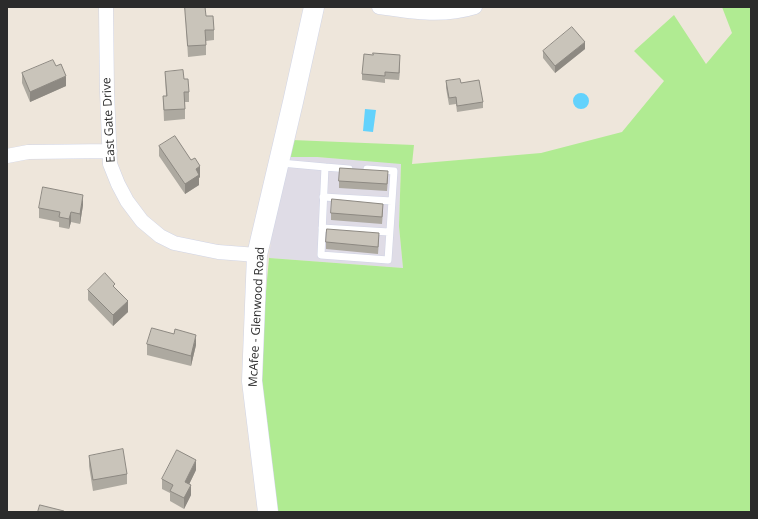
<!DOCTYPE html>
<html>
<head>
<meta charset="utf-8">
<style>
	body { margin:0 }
	#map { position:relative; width:758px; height:519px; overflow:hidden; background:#eee6db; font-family:"Open Sans",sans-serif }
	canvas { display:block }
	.frame { position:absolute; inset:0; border:8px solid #2b2b2b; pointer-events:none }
</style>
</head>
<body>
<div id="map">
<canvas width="758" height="519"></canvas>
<div class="frame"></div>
</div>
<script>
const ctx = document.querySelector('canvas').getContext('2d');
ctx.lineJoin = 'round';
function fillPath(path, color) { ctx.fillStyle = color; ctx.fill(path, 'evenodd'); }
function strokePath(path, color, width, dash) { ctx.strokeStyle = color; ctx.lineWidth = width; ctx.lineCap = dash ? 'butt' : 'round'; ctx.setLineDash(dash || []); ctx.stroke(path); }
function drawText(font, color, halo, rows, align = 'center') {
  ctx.font = font + ' "Open Sans",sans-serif'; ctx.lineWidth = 3; ctx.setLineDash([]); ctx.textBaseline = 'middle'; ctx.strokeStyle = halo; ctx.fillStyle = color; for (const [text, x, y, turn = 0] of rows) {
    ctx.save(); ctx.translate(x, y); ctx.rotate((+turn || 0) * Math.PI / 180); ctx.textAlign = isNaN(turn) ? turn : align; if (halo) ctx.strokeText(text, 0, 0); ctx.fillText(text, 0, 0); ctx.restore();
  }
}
const industrial = new Path2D(`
	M289,157H317L401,163L399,226L403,268L269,258L273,223Z`);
const green = new Path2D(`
	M722,7H751V512H277L267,451L260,358L269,258L403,268L399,226L401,164L317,157H289L292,140L414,145L412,164L541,153L622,132L664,81L634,51L674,15L706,64L732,33Z`);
const water = new Path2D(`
	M573 101a8 8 0 1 1 16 0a8 8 0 1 1-16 0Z
	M365,109L376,110L373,132L363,131Z`);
const lane = new Path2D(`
	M281,163L325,167L321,255L388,260L394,171L367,169
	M325,167L349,169
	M323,197L392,201
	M322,228L389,232`);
const street = new Path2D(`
	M106,7L107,92L110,164L118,184L127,201L142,221L160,236L174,243L218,252L257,255
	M379,7C413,12 443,17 475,7
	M7,156L28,152L110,151`);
const secondary = new Path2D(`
	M268,512L252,381L257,255L293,102L314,7`);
const wall = new Path2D(`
	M185,7L206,16L214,30V40L206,41V55L188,57Z
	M585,49L555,73L543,58V51Z
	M400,62L399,80L385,79V83L362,80V74Z
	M165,72L184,79L189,92V102H185V119L164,121L163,96H166Z
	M22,73L66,86L30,102L22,83Z
	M446,81L461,83L483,102V108L457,112L456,104L449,105L446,88Z
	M159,146L200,177L199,178V185L185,194L159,156Z
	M388,178L387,191L339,188V181Z
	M83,205L80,224L71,222L69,229L59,227V222L39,218V208Z
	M383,211L382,224L331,220V213Z
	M379,240L378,254L326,249V242Z
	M115,289L128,312L113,326L88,300V290Z
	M174,334L196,345L191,366L147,355V344Z
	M89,456L127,474V484L93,491L89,466Z
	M196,470L189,484L191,495L184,509L170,501V493L162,489V479Z`);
const shadedWall = new Path2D(`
	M585,42V49L555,73V66Z
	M400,55V62L399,80V73Z
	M66,76V86L30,102V92Z
	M200,166V177L199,178V185L185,194V184L196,169Z
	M83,195V205L80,224V214Z
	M71,212V222L69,229V219Z
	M128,301V312L113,326V315Z
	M196,335V345L191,366V356Z
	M196,460V470L185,493V482Z
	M191,485V495L184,509V498Z`);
const building = new Path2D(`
	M185,7H205L206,16H213L214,30H205L206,45L188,46Z
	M572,27L585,42L555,66L543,51Z
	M373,53L400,55L399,73L385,72V76L362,74L364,54L373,55Z
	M53,60L56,66L61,64L66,76L30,92L22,73Z
	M183,70L184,79H188L189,92H184L185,109L164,110L163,96H167L165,72Z
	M460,79L461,83L479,80L483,102L457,106L456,97L449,98L446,81Z
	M175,136L191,160L195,158L200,166L196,169L199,175L185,184L159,146Z
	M340,168L388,171L387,184L339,181Z
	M43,187L83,195L80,214L71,212L69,219L59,217L60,212L39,208Z
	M332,199L383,204L382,217L331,213Z
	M327,229L379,233L378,247L326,242Z
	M105,273L115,284L113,286L128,301L113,315L88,290Z
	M152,328L174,334L175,329L196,335L191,356L147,344Z
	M123,449L127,474L93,480L89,456Z
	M177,450L196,460L185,482L191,485L184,498L170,491L173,485L162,479Z
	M40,505L64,511V512H38Z`);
const streetNames = [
	["East Gate Drive",109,120,-93],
	["McAfee - Glenwood Road",257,317,-87]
];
fillPath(industrial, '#dfdce6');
fillPath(green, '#b0eb92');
fillPath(water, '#63d2fc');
strokePath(lane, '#d0d4e5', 8);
strokePath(street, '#d0d4e5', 15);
strokePath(secondary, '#d0d4e5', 21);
strokePath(lane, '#fff', 7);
strokePath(street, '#fff', 14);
strokePath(secondary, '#fff', 20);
fillPath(wall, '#ada9a0');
fillPath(shadedWall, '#8d8982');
fillPath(building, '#c9c4ba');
strokePath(building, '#8d8982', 1);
drawText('12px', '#2b2b2b', '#fff', streetNames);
</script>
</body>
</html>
